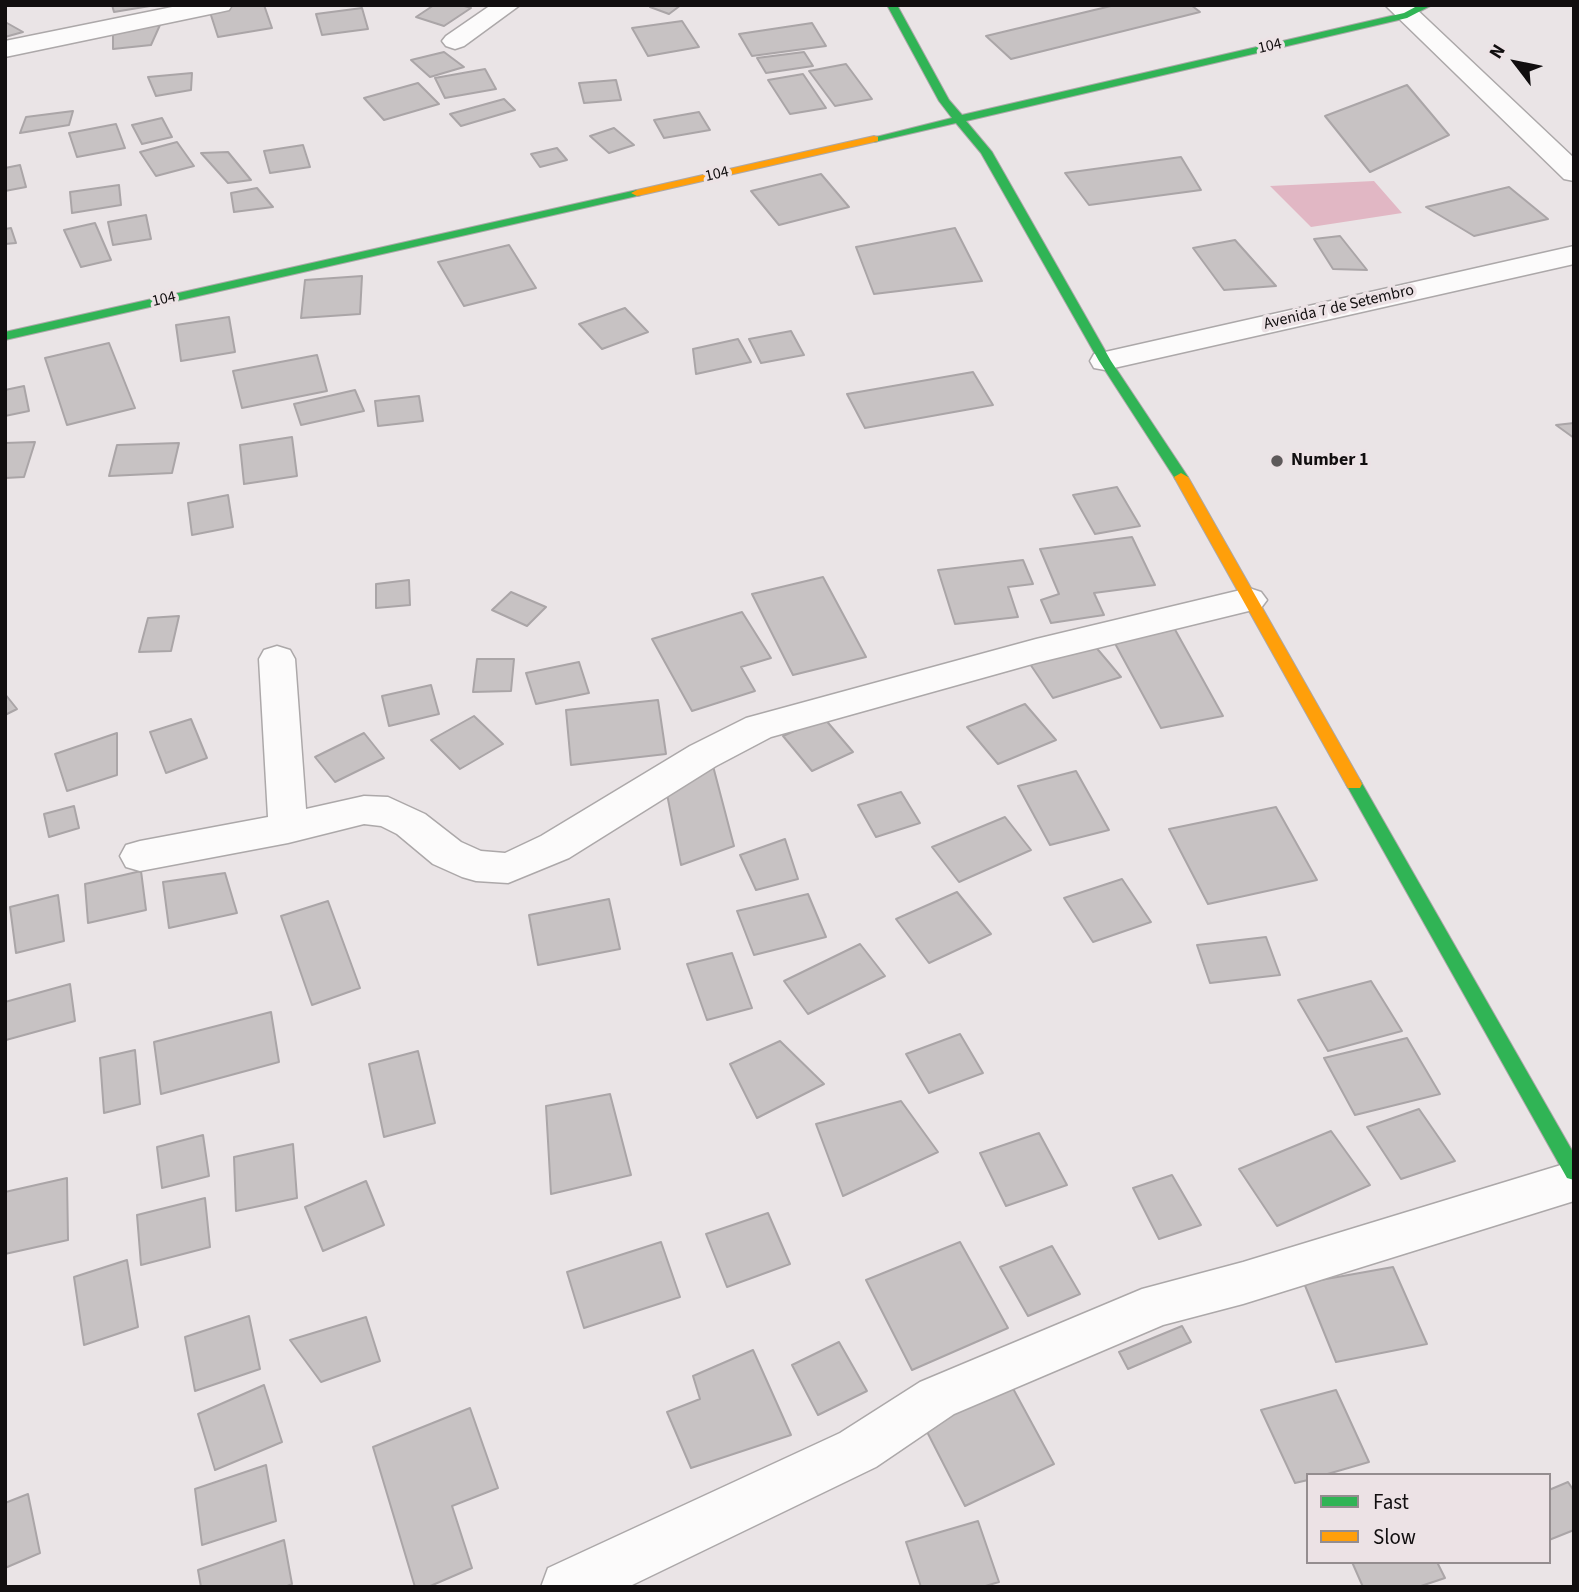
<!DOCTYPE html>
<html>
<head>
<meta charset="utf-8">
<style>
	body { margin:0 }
	#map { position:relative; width:1579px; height:1592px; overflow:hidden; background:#eae4e6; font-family:"Source Sans 3",sans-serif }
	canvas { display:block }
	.frame { position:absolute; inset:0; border:7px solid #110e0f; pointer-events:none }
	.legend { position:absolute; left:1306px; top:1473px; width:245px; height:91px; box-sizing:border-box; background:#ece2e5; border:2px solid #948d8f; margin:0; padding:9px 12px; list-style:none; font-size:21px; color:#110e0f }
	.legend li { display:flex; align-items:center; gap:14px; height:35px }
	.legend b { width:35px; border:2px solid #948d8f }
	.north { position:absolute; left:1481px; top:28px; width:70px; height:70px; -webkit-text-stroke:5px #ece2e5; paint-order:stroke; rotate:302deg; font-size:19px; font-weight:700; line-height:28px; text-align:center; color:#110e0f }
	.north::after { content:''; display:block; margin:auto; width:24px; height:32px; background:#110e0f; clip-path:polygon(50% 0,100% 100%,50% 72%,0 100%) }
</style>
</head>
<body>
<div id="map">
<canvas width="1579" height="1592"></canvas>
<div class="frame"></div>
<ul class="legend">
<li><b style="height:9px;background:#30b455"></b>Fast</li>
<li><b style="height:9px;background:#ff9f0a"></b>Slow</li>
</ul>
<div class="north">N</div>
</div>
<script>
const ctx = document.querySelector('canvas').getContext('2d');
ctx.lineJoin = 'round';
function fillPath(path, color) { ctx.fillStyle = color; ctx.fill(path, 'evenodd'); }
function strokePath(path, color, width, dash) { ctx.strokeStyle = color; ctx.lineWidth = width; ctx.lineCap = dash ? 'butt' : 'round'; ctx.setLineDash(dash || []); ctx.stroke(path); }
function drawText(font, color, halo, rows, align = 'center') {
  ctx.font = font + ' "Source Sans 3",sans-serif'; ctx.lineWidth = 7; ctx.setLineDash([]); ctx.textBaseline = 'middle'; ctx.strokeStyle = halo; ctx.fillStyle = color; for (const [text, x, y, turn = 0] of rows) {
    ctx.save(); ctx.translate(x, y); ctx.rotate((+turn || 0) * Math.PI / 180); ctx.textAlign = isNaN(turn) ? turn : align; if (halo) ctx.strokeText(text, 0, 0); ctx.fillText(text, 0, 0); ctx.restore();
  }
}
const forest = new Path2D(`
	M1374,181L1402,213L1311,227L1270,186Z`);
const building = new Path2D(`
	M112,5H156L114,12Z
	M230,5H264L272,28L218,37L209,9Z
	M434,5H461L471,8L444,26L416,17Z
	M653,5H681L669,14L650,7Z
	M1115,5H1191L1200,12L1011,59L986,36Z
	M362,8L368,29L322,35L316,14Z
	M682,21L699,47L648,56L632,28Z
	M5,23H7L23,32L5,37Z
	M812,23L826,46L752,56L739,34Z
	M160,25L151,45L113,49V30Z
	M444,52L464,67L430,77L411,60Z
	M804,52L813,66L766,73L757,58Z
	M846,64L872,99L835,106L809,71Z
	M485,69L496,89L445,98L435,78Z
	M192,73L191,90L156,96L148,77Z
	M803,74L826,108L790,114L768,80Z
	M616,80L621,100L584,103L579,83Z
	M418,83L439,104L384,120L364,98Z
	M1407,85L1449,135L1370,172L1325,116Z
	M504,99L515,110L461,126L450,114Z
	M73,111L69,125L20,133L26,117Z
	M699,112L710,130L664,138L654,120Z
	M162,118L172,137L142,144L132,125Z
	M116,124L125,148L77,157L69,133Z
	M614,128L634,145L609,153L590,136Z
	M177,142L194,166L156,176L140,152Z
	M303,145L310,167L270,173L264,151Z
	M557,148L567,160L540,167L531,154Z
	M228,152L251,180L228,183L201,153Z
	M1181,157L1201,190L1089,205L1065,173Z
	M20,165L26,187L5,191V168Z
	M821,174L849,207L779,225L751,191Z
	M119,185L121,205L72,213L70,192Z
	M1509,187L1548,219L1474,236L1426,207Z
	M257,188L273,207L234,212L231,193Z
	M146,215L151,239L113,245L108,222Z
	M95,223L111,260L81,267L64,230Z
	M11,228L16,243L5,244V229Z
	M955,228L982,281L874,294L856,247Z
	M1340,236L1367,270L1333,269L1314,239Z
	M1235,240L1276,286L1224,290L1193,248Z
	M509,245L536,288L464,306L438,262Z
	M362,276L360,314L301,318L305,280Z
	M625,308L648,332L602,349L579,324Z
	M229,317L235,352L181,361L176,325Z
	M791,331L804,355L761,363L749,339Z
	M738,339L751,362L696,374L693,349Z
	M109,343L135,408L67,425L45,358Z
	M317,355L327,391L242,408L233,371Z
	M973,372L993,405L865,428L847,394Z
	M24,386L29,411L5,416V390Z
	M355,390L364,411L301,425L294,404Z
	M419,396L423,421L378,426L375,401Z
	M1574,423V438L1556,425Z
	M292,437L297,476L244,484L240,445Z
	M35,442L24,477L5,478V443Z
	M179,443L172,473L109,476L117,445Z
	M1117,487L1140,526L1095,534L1073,495Z
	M228,495L233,527L192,535L188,503Z
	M1132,537L1155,585L1094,593L1104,615L1051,623L1041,600L1059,594L1040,549Z
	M1023,560L1033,584L1008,587L1018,617L955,624L938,570Z
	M823,577L866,657L793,675L752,594Z
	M409,580L410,605L376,608V584Z
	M511,592L546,607L527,626L492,610Z
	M742,612L771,658L741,667L755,691L692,711L652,639Z
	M179,616L171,651L139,652L148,618Z
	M1173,626L1223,716L1161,728L1112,638Z
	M1094,645L1121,677L1053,698L1030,664Z
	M477,659H514L511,691L473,692Z
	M579,662L589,693L536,704L526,673Z
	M431,685L439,714L389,726L382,696Z
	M5,694L17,709L5,715Z
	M658,700L666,754L571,765L566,710Z
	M1025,704L1056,740L998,764L967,727Z
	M474,716L503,744L460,769L431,740Z
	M824,718L853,752L812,771L783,736Z
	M191,719L207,758L166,773L150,732Z
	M117,733V775L67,791L55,754Z
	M364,733L384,758L335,782L315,757Z
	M713,766L734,846L681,865L665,784Z
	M1076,771L1109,830L1050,845L1018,786Z
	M901,792L920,823L876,837L858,805Z
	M74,806L79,828L49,837L44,814Z
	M1276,807L1317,880L1208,904L1169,829Z
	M1005,817L1031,850L959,882L932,847Z
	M785,839L798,879L756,890L740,855Z
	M141,871L146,910L88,923L85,884Z
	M225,873L237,913L169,928L163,882Z
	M1122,879L1151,922L1093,942L1064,898Z
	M957,892L991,934L929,963L896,919Z
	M808,894L826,937L754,955L737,911Z
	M58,895L64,941L16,953L10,907Z
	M609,899L620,949L538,965L529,915Z
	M328,901L360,988L312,1005L281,916Z
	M1266,937L1280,975L1210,983L1197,945Z
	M860,944L885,976L808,1014L784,981Z
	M732,953L752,1008L707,1020L687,964Z
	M1371,981L1402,1031L1328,1051L1298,1000Z
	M70,984L75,1021L6,1040L5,1002Z
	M271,1012L279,1062L161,1094L154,1042Z
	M960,1034L983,1073L929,1093L906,1054Z
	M1407,1038L1440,1094L1355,1115L1324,1058Z
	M780,1041L824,1084L757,1118L730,1064Z
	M135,1050L140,1104L104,1113L100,1058Z
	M418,1051L435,1123L384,1137L369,1064Z
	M610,1094L631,1175L551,1194L546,1106Z
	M901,1101L938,1152L843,1196L816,1124Z
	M1419,1109L1455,1161L1401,1179L1367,1127Z
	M1331,1131L1370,1185L1277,1226L1239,1169Z
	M1039,1133L1067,1185L1006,1206L980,1153Z
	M203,1135L209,1176L162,1188L157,1147Z
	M293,1144L297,1198L236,1211L234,1157Z
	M1172,1175L1201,1225L1159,1239L1133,1188Z
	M67,1178L68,1240L5,1254V1192Z
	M366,1181L384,1225L323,1251L305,1207Z
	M205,1198L210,1247L141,1265L137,1215Z
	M768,1213L790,1264L727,1287L706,1234Z
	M661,1242L680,1297L584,1328L567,1272Z
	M960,1242L1008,1328L912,1370L866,1280Z
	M1052,1246L1080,1294L1028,1316L1000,1267Z
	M127,1260L138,1327L84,1345L74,1277Z
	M1393,1267L1427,1344L1336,1362L1304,1283Z
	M249,1316L260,1369L195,1391L185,1337Z
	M366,1317L380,1361L321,1382L290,1340Z
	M1182,1326L1191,1342L1128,1369L1119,1352Z
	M839,1342L867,1391L818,1415L792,1365Z
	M753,1350L791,1435L691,1468L667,1412L700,1399L693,1376Z
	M1010,1383L1054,1464L965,1506L922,1422Z
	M264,1385L282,1442L215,1470L198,1414Z
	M1336,1390L1369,1462L1324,1475H1308V1480L1295,1483L1261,1410Z
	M470,1408L498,1488L452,1506L472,1568L428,1587H415L373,1447Z
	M266,1465L276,1521L202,1545L195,1489Z
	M1568,1482L1574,1491V1530L1549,1540V1490Z
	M28,1494L40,1553L5,1568V1503Z
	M978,1521L999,1582L982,1587H921L906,1542Z
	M284,1540L292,1584L285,1587H201L198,1570Z
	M1352,1562H1437L1445,1578L1418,1587H1363Z`);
const street = new Path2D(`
	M182,5H232L229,10L220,12L5,57V41Z
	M491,5H520L464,46L455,49L446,46L442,41L446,36Z
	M1385,5H1412L1574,158V181L1564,179Z
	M1574,246V264L1105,370L1094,368L1090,361L1094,354L1105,352Z
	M1249,588L1261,592L1267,600L1261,608L1036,663L771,737L716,766L569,858L508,883L476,881L462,877L433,864L397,834L381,826L364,824L288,843L140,871L126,867L120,856L126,845L140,841L268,817L259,659L264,650L277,646L290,650L295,659L306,809L364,796L388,797L425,814L461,842L481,851L505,853L541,836L690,746L746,718L1036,639Z
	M1574,1161V1201L1243,1304L1163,1325L954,1414L876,1467L628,1587H541L548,1568L840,1433L920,1382L1142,1289L1243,1262Z`);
const fast = new Path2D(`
	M887,5H897L949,100L962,115L1404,13L1419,5H1432L1407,18L966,121L992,152L1111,361L1188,477L1186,480H1176L1099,361L981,153L956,123L874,142L868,139L952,118L939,101Z
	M637,190L641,191V195L5,340V332Z
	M1354,778L1360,780L1574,1154V1180L1567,1178L1346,784Z`);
const slow = new Path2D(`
	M874,136L878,137V141L637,196L631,193L637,190Z
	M1181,473L1188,477L1360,780L1362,784L1360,788H1348L1174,477Z`);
const markers = [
	[1277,461,7,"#5d595a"]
];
const farStreetnames = [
	["104",1270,47,-13],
	["104",717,175,-13],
	["104",164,300,-13],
	["Avenida 7 de Setembro",1339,308,-13]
];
const poiNames = [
	["Number 1",1291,461]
];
fillPath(forest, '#e1b7c4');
fillPath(building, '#c7c2c3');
strokePath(building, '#aaa5a7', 2);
strokePath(street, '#aca8a9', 3);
strokePath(fast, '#aca8a9', 2);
strokePath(slow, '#aca8a9', 2);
fillPath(street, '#fcfbfb');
fillPath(fast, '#30b455');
fillPath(slow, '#ff9f0a');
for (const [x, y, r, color] of markers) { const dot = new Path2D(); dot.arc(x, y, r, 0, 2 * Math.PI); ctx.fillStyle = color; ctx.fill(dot); strokePath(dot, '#ece2e5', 2.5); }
drawText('16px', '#110e0f', '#ece2e5', farStreetnames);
drawText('bold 18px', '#110e0f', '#ece2e5', poiNames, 'left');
</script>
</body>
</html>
